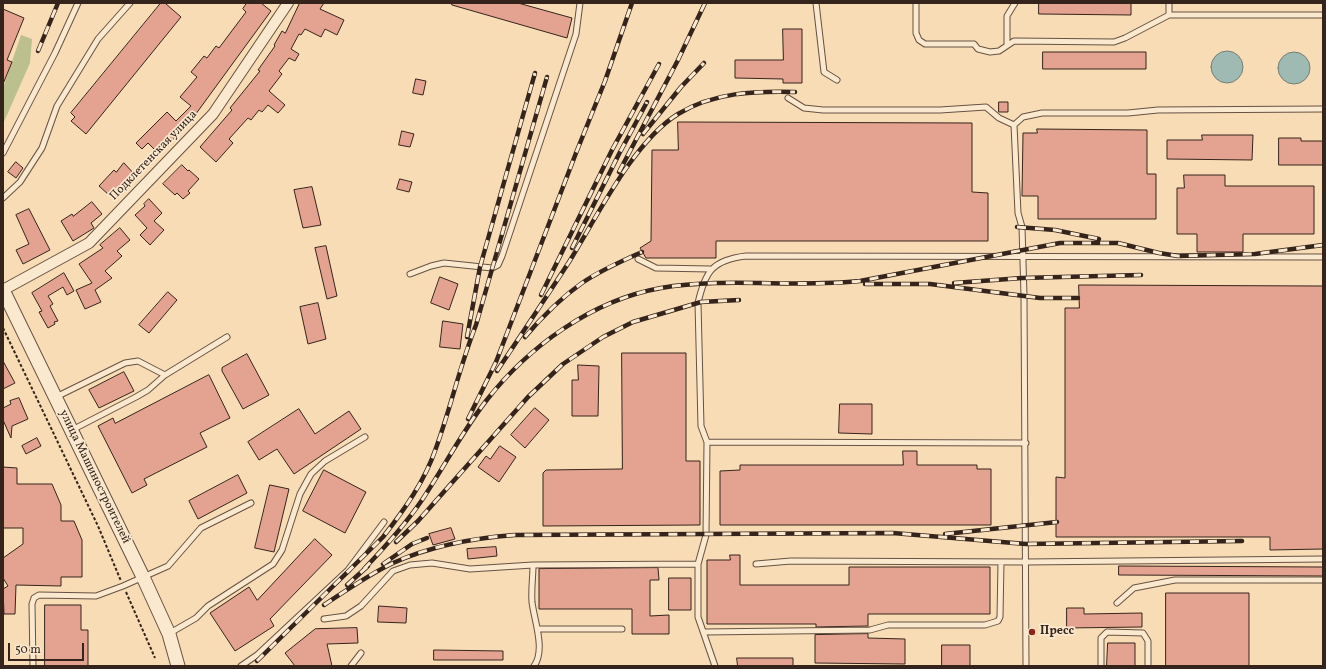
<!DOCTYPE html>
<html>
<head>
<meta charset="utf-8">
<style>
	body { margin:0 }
	#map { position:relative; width:1326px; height:669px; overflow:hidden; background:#f8dcb5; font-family:Vollkorn,serif }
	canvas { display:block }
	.frame { position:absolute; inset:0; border:4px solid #35241b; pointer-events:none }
	.scale { position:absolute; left:8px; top:643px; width:76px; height:18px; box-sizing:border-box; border:2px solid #35241b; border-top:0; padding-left:5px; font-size:12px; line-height:14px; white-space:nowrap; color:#35241b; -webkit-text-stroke:3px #fae8cf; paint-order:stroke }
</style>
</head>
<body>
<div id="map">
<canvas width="1326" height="669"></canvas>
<div class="frame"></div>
<div class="scale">50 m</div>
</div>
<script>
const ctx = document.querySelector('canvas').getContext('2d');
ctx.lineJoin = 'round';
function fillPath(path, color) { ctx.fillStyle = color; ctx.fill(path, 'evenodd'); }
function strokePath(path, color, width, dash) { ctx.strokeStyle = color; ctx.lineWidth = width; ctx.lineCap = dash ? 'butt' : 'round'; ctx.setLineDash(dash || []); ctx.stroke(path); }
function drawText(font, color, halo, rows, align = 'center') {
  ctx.font = font + ' Vollkorn,serif'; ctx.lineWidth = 3.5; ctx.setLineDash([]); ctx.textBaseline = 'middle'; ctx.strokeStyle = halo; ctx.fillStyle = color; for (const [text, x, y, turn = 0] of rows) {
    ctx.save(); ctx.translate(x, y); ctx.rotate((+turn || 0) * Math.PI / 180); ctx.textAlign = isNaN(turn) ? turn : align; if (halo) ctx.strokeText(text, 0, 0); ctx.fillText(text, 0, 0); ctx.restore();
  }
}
const green = new Path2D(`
	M21,35L32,39L30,63L3,124V88Z`);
const water = new Path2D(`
	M1211 67a16 16 0 1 1 32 0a16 16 0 1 1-32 0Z
	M1278 68a16 16 0 1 1 32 0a16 16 0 1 1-32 0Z`);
const building = new Path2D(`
	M161,3H165L181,17L86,134L71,121L75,117L71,113Z
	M247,3H261L271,11L190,122L159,154L148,143L142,149L136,143L167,112L176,121L191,106L180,97L197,77L191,72L204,56L207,58L216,46L219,48L246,12L243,9Z
	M300,3H324L320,9L344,20L337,35L325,29L321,37L305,29L301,35L299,34L291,49L299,54L295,61L289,58L279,71L282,74L269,91L285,105L278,113L268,105L262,112L259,110L251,120L248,118L229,139L233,143L216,162L200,147L232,110L230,108L260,71L258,70L275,46L274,45L282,31L285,33Z
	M452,3H518L572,18L567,38L452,5Z
	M1039,3H1131V15L1039,14Z
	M3,9L24,18L7,60L12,62L3,84Z
	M783,29H802V83H783V79L735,78V60H783Z
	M1043,52H1146V69H1043Z
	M416,79L426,81L423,95L413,93Z
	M999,102H1008V112H999Z
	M678,122L972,123V192L988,193V241H716V258H646L640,248L651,241L652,150H678Z
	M1037,129L1147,130V174H1156V219H1038V196H1022L1023,133H1037Z
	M402,131L414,134L410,147L399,145Z
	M1202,135H1253L1252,160L1167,159V140H1202Z
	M1279,138H1301V141H1323V165H1279Z
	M16,162L23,168L16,178L8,172Z
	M124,163L136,176L117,197L112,192L109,195L99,186L114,170L116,172Z
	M182,165L188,171L189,170L199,179L188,191L190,193L183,199L177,193L175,195L163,184Z
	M1184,175H1225V186H1314V234H1243V252H1197V234H1177V188H1184Z
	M400,179L412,182L409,192L397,189Z
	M312,187L321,225L303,228L294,190Z
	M149,199L162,213L154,221L164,230L150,245L140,235L147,228L135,215L145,206L144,204Z
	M92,202L102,214L91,223L94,228L73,241L61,221L72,214L73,216Z
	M29,209L50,250L23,264L16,250L29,244L16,215Z
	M120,228L130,240L117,251L122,256L105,271L112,278L95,290L101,302L85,309L76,290L92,283L79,264L103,248L100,245Z
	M326,246L337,296L327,299L315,248Z
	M64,273L74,291L67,295L63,287L48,296L53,304L50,306L58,321L54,322L55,324L48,328L39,312L42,311L32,293Z
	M440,277L458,284L449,310L431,303Z
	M1079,285L1323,286V549L1270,550V537H1056V477L1065,478V308H1079Z
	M168,292L177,300L149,333L139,325Z
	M318,303L326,339L308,344L300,307Z
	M443,321L463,324L460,349L440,347Z
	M622,353H686V461H700V525L543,526V473L546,470L622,469Z
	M247,354L269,395L243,409L222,371V368Z
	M3,361L15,383L3,389Z
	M578,365L599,366L598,416H572V380H578Z
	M124,372L134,391L99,408L89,390Z
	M209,375L230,418L200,433L207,447L144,479L147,485L132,493L98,426L113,418L115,423Z
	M19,398L28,419L12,426L11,438L3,420V408L11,404L10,401Z
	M840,404H872V434L839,433Z
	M535,408L549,420L525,448L511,435Z
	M299,409L315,434L349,411L361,429L294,474L277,449L259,460L248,442Z
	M37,438L41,446L26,454L22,446Z
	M500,446L516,457L499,482L478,467L486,456L490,459Z
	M903,451H917V465H977V469H991V525H720V471L740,470V465H903Z
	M3,467L17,468V484H52L61,505V521H74L82,540V577H61V586L16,585L15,614H4L3,589L8,586L3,578V558L23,544V528H3Z
	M324,470L366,492L345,533L303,511Z
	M238,475L247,493L198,519L189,501Z
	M270,485L289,489L274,552L255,548Z
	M451,528L455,539L433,545L429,534Z
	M315,539L332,555L270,619L274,626L235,651L210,613L249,587L257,600Z
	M496,547L497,556L468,559L467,549Z
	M730,555H740V585H849V567H990V614H868V626L816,627V624H707V560H730Z
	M1119,566L1323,567V576L1119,575Z
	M658,568L659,580H650V616L669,615V634H632V609H539V569Z
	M669,578H691V610H669Z
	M1166,593H1249V666H1166Z
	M45,605H81V630H88V666H45Z
	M379,606L407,608L406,623L378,622Z
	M1067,608H1084V614L1142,613V627L1067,628Z
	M357,628L358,643L327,644L332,666H295L285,653L315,629Z
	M868,634V638L905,639V664L815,663V635Z
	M1108,643H1135V666H1107Z
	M942,645H970V666H942Z
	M434,650L503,651V660H434Z
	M737,658H793V666H738Z`);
const path = new Path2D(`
	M3,328L98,526L121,581
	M126,592L155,658`);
const service = new Path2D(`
	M816,3L824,72L837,80
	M916,3V33L919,40L925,44H974L978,49L990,52L999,51L1014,41L1114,42L1125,38L1169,15
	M1169,3V15H1323
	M1007,44V16L1015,3
	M788,98L804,108L823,110H940L986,107L999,118L1014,125
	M3,153L55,53L78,3
	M3,198L20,182L42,148L57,106L98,39L130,3
	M638,259L656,268L710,269
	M410,274L431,266L444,263L492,268L498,265L502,256L576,34L580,3
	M56,397L125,363L138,361L165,375
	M72,430L136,397L148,390L165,375L227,337
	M707,442L1026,443
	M756,564L791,561L1026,562L1323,559
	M533,565C533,577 531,590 532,602C534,620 546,650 534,666
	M1117,603L1134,588L1175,580H1323
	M324,619L346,616L361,606L393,571L410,565L432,563L470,569L533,565L698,564
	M538,629H622
	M704,632L870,630L888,625H985L998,621L1000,617L1001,562
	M170,633L196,618L208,606L273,564L282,550L300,494L311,474L325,461L365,437
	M33,666L32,604L34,598L39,595L96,596L123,586L168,566L201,528L251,503
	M241,666L257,655L348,570L384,522
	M351,666L361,653
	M715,666L698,617V564L706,535L707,442L701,426L698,303C705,272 712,260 746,256L1323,257
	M1026,666L1024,296L1022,227L1018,213L1014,125L1023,117L1042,113H1128L1158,110L1323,109
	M1101,666V638L1107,632L1143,633L1148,641V666`);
const minor = new Path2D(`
	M3,290L89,243L213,114L288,3`);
const tertiary = new Path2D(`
	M3,290L143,577L169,634L178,666`);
const rail = new Path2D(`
	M38,51L58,3
	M643,134L681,87L704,63
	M619,172L678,60L705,3
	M1017,227L1055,230L1099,239
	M572,248L619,154L647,102
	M954,283L1022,278L1141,275
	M865,284H930L1040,298H1078
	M541,295L612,150L659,64
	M467,337L480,267L535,73
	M525,337C541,318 561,298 582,283C601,270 622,261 642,252
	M497,371C521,335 545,299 569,262C597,217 633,142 678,114C714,92 755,91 795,92
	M468,419L496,362L576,153L605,81L632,3
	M945,534L1057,522
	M396,542L418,521L528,397L563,364L603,337L633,322L701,302L739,300
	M383,564L412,544L427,538
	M364,569C385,547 405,525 422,500C444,467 462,432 486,401C528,347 592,300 661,288C726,277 794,288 860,281L1060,243H1118L1159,253L1178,256L1255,254L1323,245
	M347,585L368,566
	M324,605C347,590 368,575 393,563C431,546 473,538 515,535L893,533L1026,544L1242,541
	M257,661L383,537C404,510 425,481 436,448C451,407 460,365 476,325L547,77`);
const markers = [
	[1032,632,4,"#8f2418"]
];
const streetNames = [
	["Подклетенская улица",154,156,-46],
	["улица Машиностроителей",94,477,64]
];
const poiNames = [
	["Пресс",1040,632]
];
fillPath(green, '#bcc08e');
fillPath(water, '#9ebab3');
strokePath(water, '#747e76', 1);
fillPath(building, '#e4a290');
strokePath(building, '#35241b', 1);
strokePath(service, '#665242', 7);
strokePath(minor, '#665242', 12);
strokePath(tertiary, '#665242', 15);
strokePath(path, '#35241b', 2, [3, 2]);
strokePath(service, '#fae8cf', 5);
strokePath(minor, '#fae8cf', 10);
strokePath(tertiary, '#fae8cf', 13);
strokePath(rail, '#35241b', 4.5);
strokePath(rail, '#fae8cf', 3, [9]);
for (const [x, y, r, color] of markers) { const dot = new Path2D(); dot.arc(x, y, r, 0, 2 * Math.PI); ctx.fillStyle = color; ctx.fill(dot); strokePath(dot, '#fae8cf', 1.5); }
drawText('12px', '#35241b', '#fae8cf', streetNames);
drawText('bold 12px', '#35241b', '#fae8cf', poiNames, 'left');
</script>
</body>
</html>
